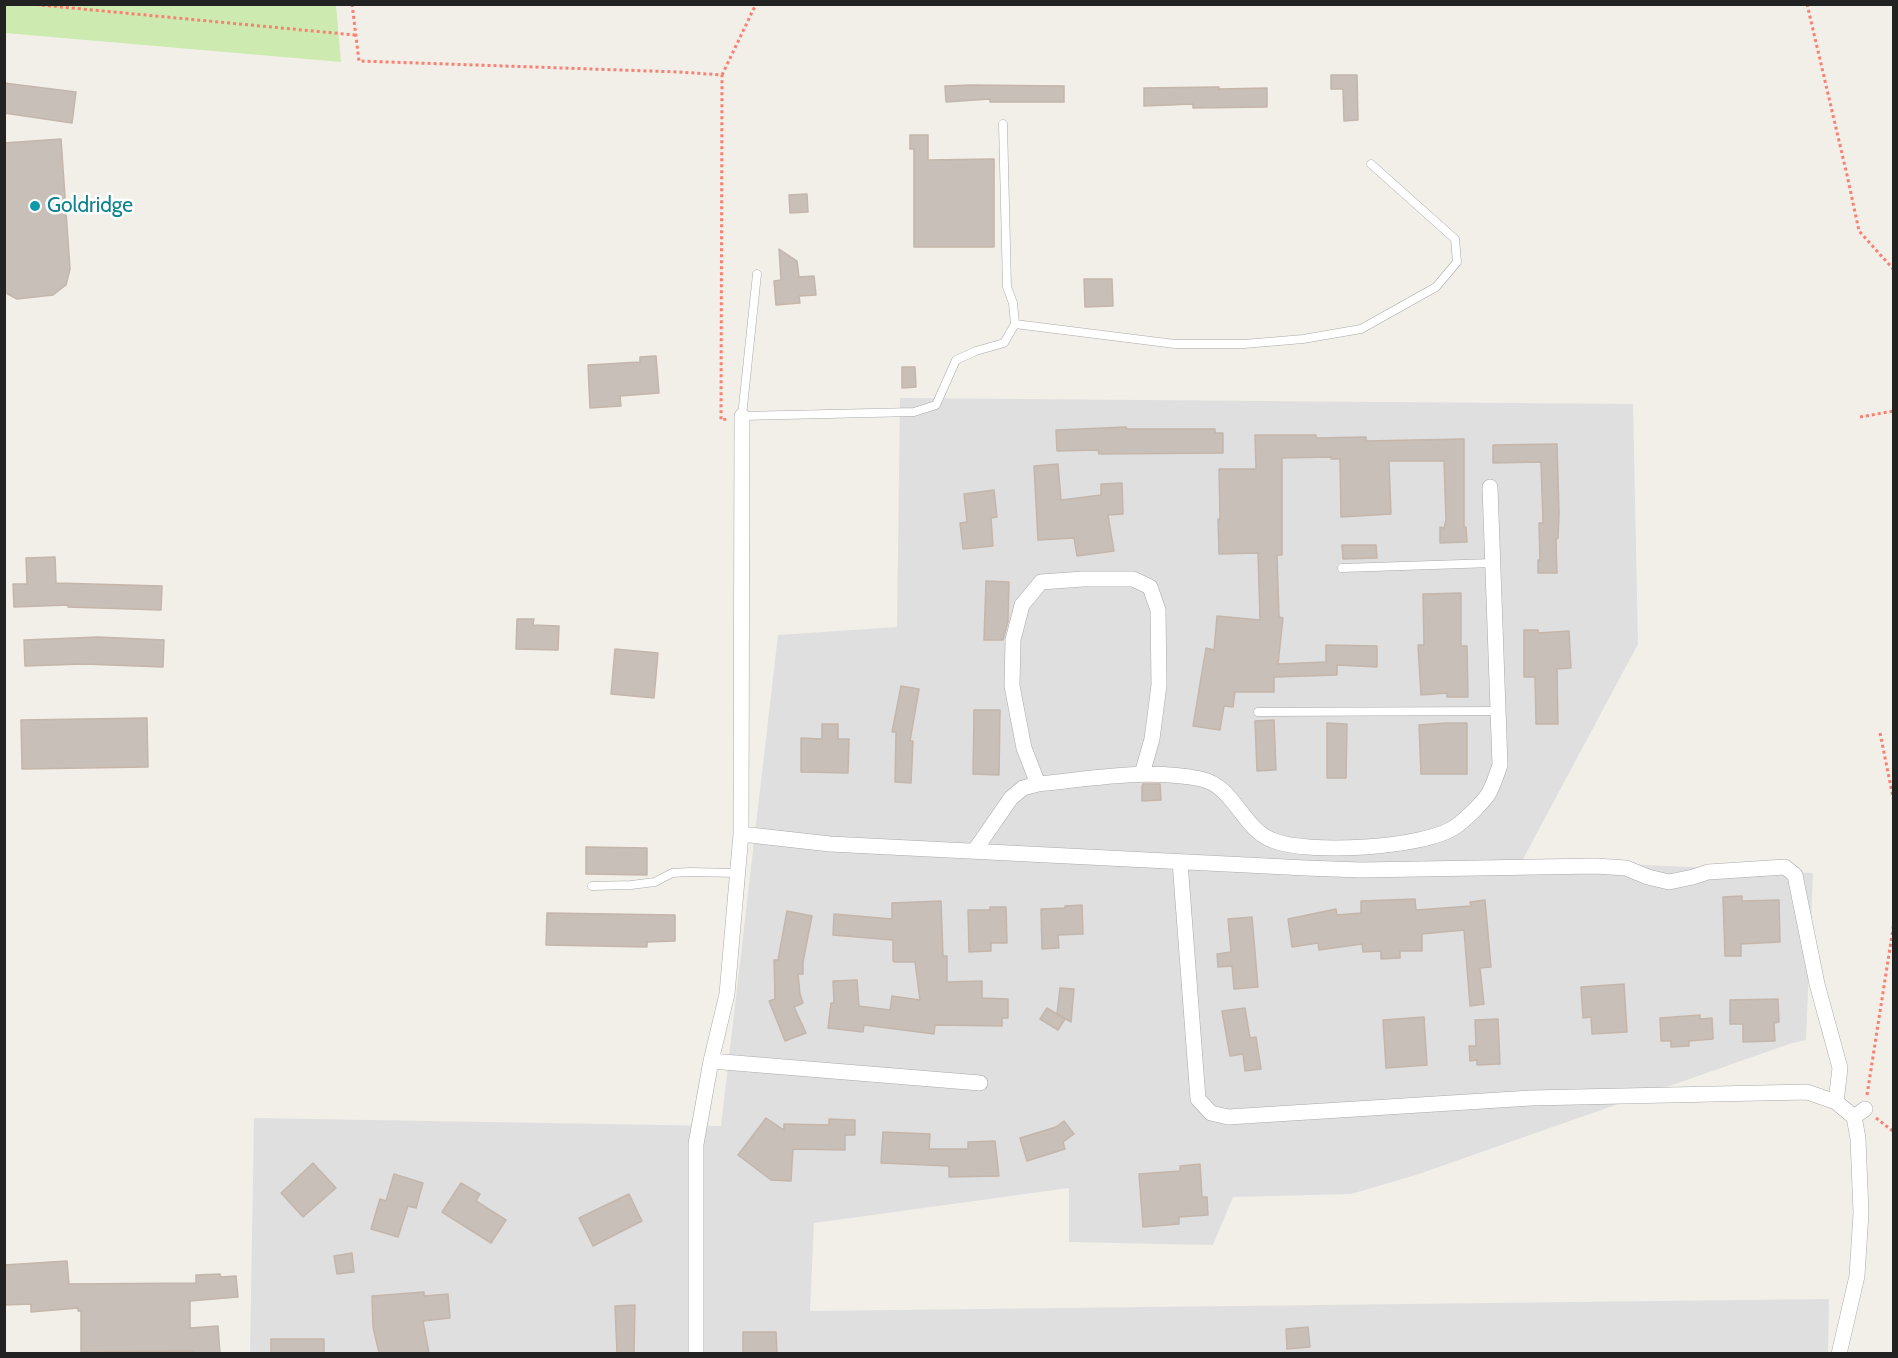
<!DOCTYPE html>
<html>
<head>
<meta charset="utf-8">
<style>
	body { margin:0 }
	#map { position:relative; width:1898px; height:1358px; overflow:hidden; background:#f2efe9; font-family:Cabin,sans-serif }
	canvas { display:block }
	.frame { position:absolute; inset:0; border:6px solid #222; pointer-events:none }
</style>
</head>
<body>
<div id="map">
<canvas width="1898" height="1358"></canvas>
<div class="frame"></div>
</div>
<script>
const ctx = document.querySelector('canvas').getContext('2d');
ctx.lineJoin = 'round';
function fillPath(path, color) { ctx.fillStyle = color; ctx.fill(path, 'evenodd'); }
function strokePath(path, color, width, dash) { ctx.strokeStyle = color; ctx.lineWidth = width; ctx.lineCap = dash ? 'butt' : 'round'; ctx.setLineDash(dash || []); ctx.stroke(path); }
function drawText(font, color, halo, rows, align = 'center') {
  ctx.font = font + ' Cabin,sans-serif'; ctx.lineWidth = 5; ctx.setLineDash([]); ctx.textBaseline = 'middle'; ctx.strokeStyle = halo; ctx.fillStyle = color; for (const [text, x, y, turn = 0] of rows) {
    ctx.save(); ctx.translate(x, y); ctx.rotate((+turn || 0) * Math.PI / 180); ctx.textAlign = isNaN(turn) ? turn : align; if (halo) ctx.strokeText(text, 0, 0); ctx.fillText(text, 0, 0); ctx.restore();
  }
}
const residential = new Path2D(`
	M900,398L1633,404L1638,644L1523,859L1813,873L1806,1040L1792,1043L1416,1175L1351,1194L1233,1197L1213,1245L1069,1242V1188L814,1223L810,1311L1829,1299L1828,1353L250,1354L254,1118L721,1126L778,635L897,627Z`);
const grass = new Path2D(`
	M4,5H336L341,62L5,33Z`);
const building = new Path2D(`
	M1331,75H1357L1358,120L1344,121L1343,89H1331Z
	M4,83L76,92L72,123L4,113Z
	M971,85L1064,86V102H990V99L946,102L945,86Z
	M1219,87V89L1267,88V107L1193,108V104L1144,106V88Z
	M910,135H928V160L994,159V247H914V149H910Z
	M61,139L70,269L66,285L53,295L17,299L4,292V143Z
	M807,194L808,212L790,213L789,195Z
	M779,249L797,261L799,277L814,276L816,295L799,296L800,303L776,305L774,281L781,280Z
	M1084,279H1112L1113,306L1085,307Z
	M656,356L659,393L620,396L621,406L590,408L588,365L640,362V357Z
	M902,367H915L916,387L902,388Z
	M1126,427L1127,429H1215V433H1223V453L1099,454L1098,450L1057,451L1056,430Z
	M1255,435H1316V438L1366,437V441L1464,439V527H1466L1467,542L1440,543V527L1444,528L1446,520L1444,461H1389L1391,514L1341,517L1340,459H1331V457L1282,458V555H1277L1279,617L1283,618L1278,664L1326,662V645L1377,646V667L1337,665V675L1274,677V692H1235L1233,707L1224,706L1220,730L1193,726L1206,648L1214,650L1217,616L1260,620L1258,553L1219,554L1218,519H1220L1219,469H1256Z
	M1557,444L1559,513L1558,538L1556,539L1557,573H1538V560H1540L1539,523H1543L1541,462L1493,463V445Z
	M1058,464L1061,500L1101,495V484L1122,483L1123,514L1108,515L1114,551L1077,556L1074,538L1038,540L1034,466Z
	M994,490L997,517L991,518L993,546L963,549L960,523L967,522L964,494Z
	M1342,545H1376L1377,558L1343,559Z
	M55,557L56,583L162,586L161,610L68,607V605L14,607L13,584H27L26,558Z
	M986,581L1009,582L1008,621L1003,640H984Z
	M1461,593V646H1467L1468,697H1447V693L1421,695L1418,645H1424L1423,594Z
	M517,619H534L533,625L559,626L558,650L516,649Z
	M1524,630H1538V633L1569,631L1571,668L1557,669L1558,724H1536L1535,677H1524Z
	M98,637L164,640L163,667L84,664L25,666L24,640Z
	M615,649L658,653L654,698L611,694Z
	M901,686L919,689L910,741H913L911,783L895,782L896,732H892Z
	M974,710H1000L999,775L973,774Z
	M147,718L148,767L22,769L21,720Z
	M1274,720L1276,770L1257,771L1255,721Z
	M1327,723L1347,724L1346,778H1327Z
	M1446,723H1467V774H1421L1419,725Z
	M822,724H838V739H849L848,773L801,772V738L822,739Z
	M1143,784H1160L1161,800L1142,801V786Z
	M586,847L647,848V875L586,874Z
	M1742,896V901L1779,900L1780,942L1741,944V956H1725L1723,897Z
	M1415,899L1416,910L1471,906L1470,902L1485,900L1491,967L1480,968L1484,1004L1470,1006L1464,930L1422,934V951H1400V958L1381,959V951L1363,952L1362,944L1319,950L1318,943L1292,947L1288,919L1336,909L1337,915L1361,913V901Z
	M941,901L943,956H947V982L982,981V998L1008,999V1018H1002V1026L935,1025L934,1034L864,1025L863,1032L828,1028L831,1003H834L833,981L857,980L859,1006L890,1010L892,996L920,1000L915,962H895L893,961V940L833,935L834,914L892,919V903Z
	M1082,905L1083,934L1058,935L1059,948L1042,949L1041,909L1065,908V906Z
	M990,907H1006L1007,943H991V951L969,952L968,910H990Z
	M787,911L812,916L803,962V974H798L800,994L803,1003L794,1007L806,1033L785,1041L769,1001L775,999L774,960H778Z
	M547,913L675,915V941L647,942V947L546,945Z
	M1252,917L1258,987L1234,989L1232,966L1218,967L1217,954L1231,952L1228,919Z
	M1624,984L1627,1032L1592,1034L1591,1017L1583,1018L1581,987Z
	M1060,988L1074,989L1071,1022L1057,1014Z
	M1778,999L1779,1022L1774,1023L1775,1041L1743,1042V1024H1730V1000Z
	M1047,1008L1065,1019L1058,1030L1040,1019Z
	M1245,1008L1250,1038L1256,1037L1261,1069L1245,1071L1243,1054L1230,1056L1222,1011Z
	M1700,1015V1019L1712,1018L1713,1039L1689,1041V1046L1671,1047V1041H1661L1660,1018Z
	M1424,1017L1427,1065L1386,1068L1383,1020Z
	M1498,1019L1500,1064L1477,1065V1060L1470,1061L1469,1046H1476L1475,1020Z
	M766,1118L784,1130V1124L829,1125V1119L855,1120V1135H845V1150L793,1149L791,1181L771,1180L738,1155Z
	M1064,1121L1074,1134L1063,1142L1065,1149L1027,1161L1020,1138L1056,1127Z
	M883,1132L930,1134L929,1149H968V1142L995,1141L999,1176L949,1177V1166L881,1163Z
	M313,1163L336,1188L303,1217L281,1193Z
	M1200,1164L1202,1197H1207L1208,1215L1179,1217V1224L1143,1227L1139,1174L1180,1171V1166Z
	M394,1174L423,1183L416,1208L408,1206L398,1237L371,1229L380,1199L386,1201Z
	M461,1183L480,1194L476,1201L506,1220L491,1243L442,1212Z
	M629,1194L642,1221L593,1246L579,1218Z
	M352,1253L354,1272L337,1274L334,1256Z
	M67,1261L69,1284L196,1283V1275L220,1274L221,1277L236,1276L238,1297L190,1301V1328L218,1326L220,1353H194V1351L81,1352V1311H78V1308L31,1312V1304L4,1305V1265Z
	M424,1292V1296L448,1294L450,1318L423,1321L429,1353H379L373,1327L372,1296Z
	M635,1305L634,1353H617L615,1306Z
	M1308,1327L1310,1347L1287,1349L1286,1329Z
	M743,1332H776L777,1353H743Z
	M271,1339H324V1353H271Z`);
const path = new Path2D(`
	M30,4L355,35
	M352,4L359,61L679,72L722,75L721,420L727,419
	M1807,4L1847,175L1859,231L1894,270
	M722,75L756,4
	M1860,417L1894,411
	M1880,733L1894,802
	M1867,1095L1894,922
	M1876,1118L1894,1132`);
const lane = new Path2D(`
	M757,274L742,416L914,412L936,405L956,360L976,351L1004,343L1015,324L1013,303L1007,287L1003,124
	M1015,324L1175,344H1244L1303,339L1361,329L1436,287L1457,262L1455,239L1371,164
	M1342,568L1493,563
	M1258,712L1498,711
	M592,886L631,885L655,882L672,873L690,872L737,873`);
const street = new Path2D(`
	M1038,784L1024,748L1012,686L1013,640L1022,605L1041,582L1083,579H1133L1150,587L1158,610L1159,685L1152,739L1142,774
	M741,834L830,844L1306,868L1361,870L1596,866L1626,868L1648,877L1669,882L1693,877L1708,872L1785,867L1795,875L1817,984L1840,1068L1836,1102
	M975,850L1011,798L1023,788L1038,784C1091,779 1147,768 1201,779C1234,786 1242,828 1272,840C1307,855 1424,848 1455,827C1464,821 1486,800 1490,791C1494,783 1497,774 1500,765L1490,487
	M1180,862L1198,1099L1211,1113L1228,1117L1531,1098L1807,1092L1836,1102L1854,1117
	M711,1061L980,1083
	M696,1354V1144L711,1061L727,994L741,834L742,416
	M1839,1354L1857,1276L1861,1213L1858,1138L1854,1117L1865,1109`);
const markers = [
	[35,206,6,"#0f9aa8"]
];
const cultureNames = [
	["Goldridge",47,206]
];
fillPath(residential, '#e0dfdf');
fillPath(grass, '#cdebb0');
fillPath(building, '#c7bfb8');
strokePath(building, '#c4b6ab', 1.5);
strokePath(lane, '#a9a9a9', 9);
strokePath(street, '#a9a9a9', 16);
strokePath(path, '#fa8072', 3, [3, 3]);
strokePath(lane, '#fff', 8);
strokePath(street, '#fff', 15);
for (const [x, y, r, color] of markers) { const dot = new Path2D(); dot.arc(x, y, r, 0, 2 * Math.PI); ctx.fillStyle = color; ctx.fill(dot); strokePath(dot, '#fff', 2); }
drawText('21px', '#0d838f', '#fff', cultureNames, 'left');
</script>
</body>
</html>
